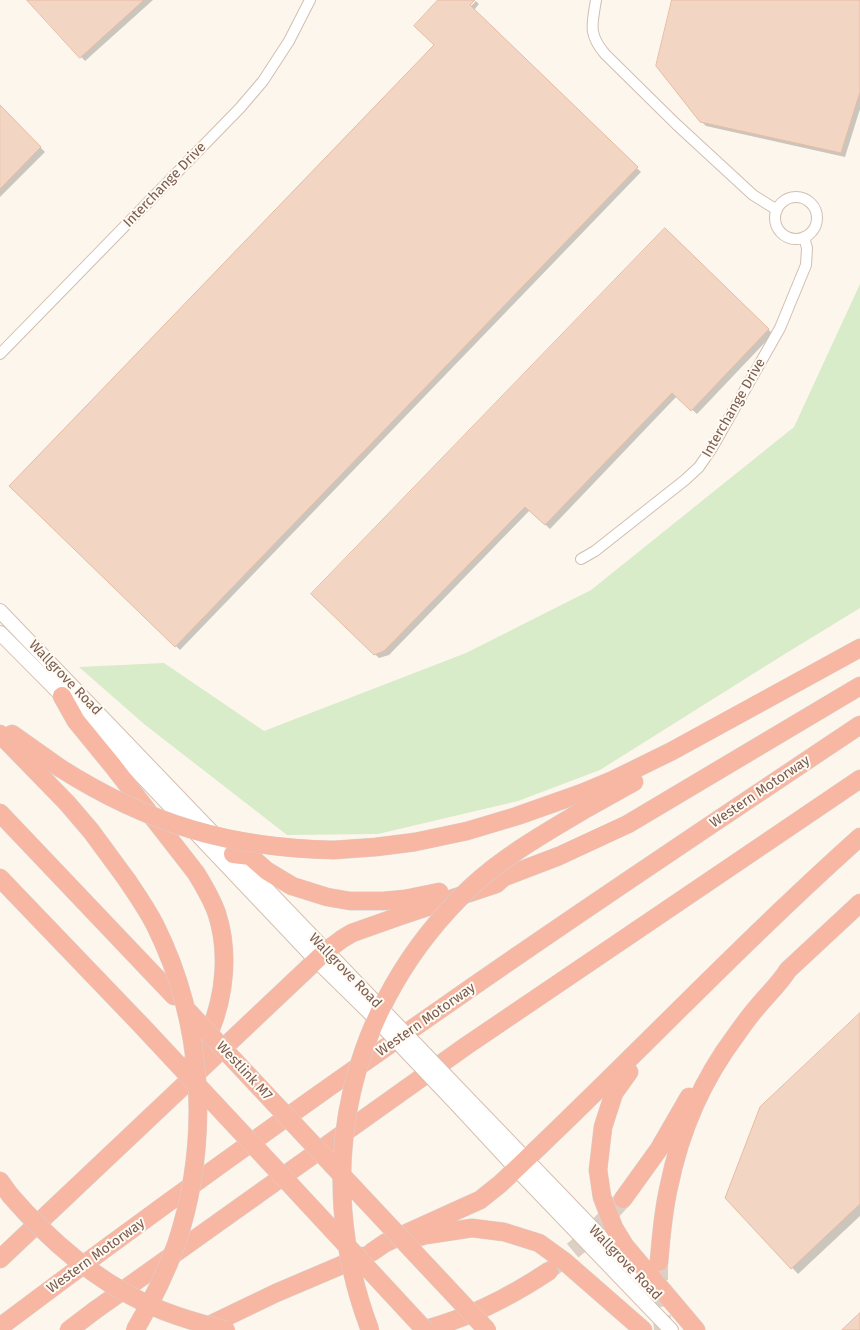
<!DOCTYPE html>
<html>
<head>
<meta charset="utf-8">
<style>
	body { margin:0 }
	canvas { display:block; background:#fdf6ec }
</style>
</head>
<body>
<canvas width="860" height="1330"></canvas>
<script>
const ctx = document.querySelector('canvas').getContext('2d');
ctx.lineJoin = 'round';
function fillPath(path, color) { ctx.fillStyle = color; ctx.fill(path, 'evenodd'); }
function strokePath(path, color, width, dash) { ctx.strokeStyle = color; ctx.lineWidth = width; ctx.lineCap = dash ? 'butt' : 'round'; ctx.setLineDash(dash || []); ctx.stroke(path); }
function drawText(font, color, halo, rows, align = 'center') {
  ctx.font = font + ' "Fira Sans",sans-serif'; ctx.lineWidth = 4; ctx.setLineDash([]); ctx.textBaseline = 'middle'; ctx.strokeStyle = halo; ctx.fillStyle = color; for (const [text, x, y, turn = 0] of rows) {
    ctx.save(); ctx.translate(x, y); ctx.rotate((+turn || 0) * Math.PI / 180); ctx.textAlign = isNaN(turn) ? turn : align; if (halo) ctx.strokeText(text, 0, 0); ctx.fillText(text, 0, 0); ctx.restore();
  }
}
const green = new Path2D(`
	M860,284V608L780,657L600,770L518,801L378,834L287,835L144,724L79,667L164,663L264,731L466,653L591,590L794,427Z`);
const shadow = new Path2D(`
	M29,0H153L85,61Z
	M440,0H475L472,1L467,10L476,1L479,4L474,10L641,172L180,650L11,486L436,45Z
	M673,0H860V109L845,157L706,126L701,121Z
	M0,107L45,152L0,197Z
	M665,230L773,334L697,414L677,396L550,529L530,510L389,655L379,658L313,594Z
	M860,1014V1216L798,1274L726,1197Z`);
const building = new Path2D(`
	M27,0H144L80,58Z
	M438,0H475L470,5L638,167L175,647L9,486L434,45L414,26Z
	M672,0H860V92L841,153L700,122L656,66Z
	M0,105L41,147L0,189Z
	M665,228L769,329L691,411L672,393L545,525L525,507L384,651L374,655L311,594Z
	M860,1013V1204L791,1269L725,1198L760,1107Z
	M860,1313V1330H842Z`);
const highwayTunnel = new Path2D(`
	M659,1262V1289L663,1330
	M552,1268L590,1236L623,1199`);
const street = new Path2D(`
	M596,0C592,25 588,34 605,54L676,124L753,195L777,210
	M775 218a21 21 0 1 1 42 0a21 21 0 1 1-42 0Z
	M0,354L240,108L263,81L289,41L310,0
	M581,559L595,551L685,480L699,467L712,448L780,328L806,265L807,248L804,237`);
const secondary = new Path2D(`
	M0,611L378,1005
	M0,633L136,770L316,960L370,1013
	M471,1102L655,1293
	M462,1110L525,1178L671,1330`);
const highway = new Path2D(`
	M62,696L76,721L112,765L196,873C204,886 212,899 217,914C229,951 225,995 210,1031C204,1044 196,1056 189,1067
	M0,734L67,803L91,831L127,880
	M12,734L60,768
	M582,811L634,782
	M0,813L174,996
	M334,850L376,847L415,842L467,831L517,816L582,793L613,780L672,751L860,648
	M233,854L250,856L267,871L292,886L327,897L350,901H383L405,899L439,892
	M0,878L142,1026
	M629,1072L614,1093L603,1127L598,1170L602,1197L614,1228L625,1246L696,1330
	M0,1181L10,1195
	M623,1199L659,1149L689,1097
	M416,1238L426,1235L472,1228L504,1232L539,1243L564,1261L643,1330
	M372,1252L385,1243L471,1204L480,1200L500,1184C622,1070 736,948 860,837
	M0,1259L326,951L342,939L352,933L400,916L496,884L504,877L559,856L628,824L860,686
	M659,1262C661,1237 663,1211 669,1186C680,1132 703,1079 736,1035C743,1025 751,1014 759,1005C769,993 780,983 788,970L860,903
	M0,1327C146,1217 295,1110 445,1006C582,910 721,818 860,725
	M69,1330L94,1311L466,1046L860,779
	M199,1330L276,1293L363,1256
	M423,1330C469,1318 510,1297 549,1271`);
const secondaryBridge = new Path2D(`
	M378,1005L471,1102
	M370,1013L462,1110`);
const highwayBridge = new Path2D(`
	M60,768C148,824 230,848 334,850
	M127,880C137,895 147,909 155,925C204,1023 211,1141 176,1245C165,1275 151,1303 135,1330
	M186,1009L487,1330
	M142,1026L285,1179L425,1330
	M10,1195C48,1239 91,1277 143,1302C169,1315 198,1323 226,1330
	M370,1330C310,1172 347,1005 470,888C503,857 543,834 582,811`);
const streetNames = [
	["Interchange Drive",165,185,-46],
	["Interchange Drive",734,408,-60],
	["Wallgrove Road",65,678,46],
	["Western Motorway",760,792,-34],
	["Wallgrove Road",345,971,46],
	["Western Motorway",426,1020,-35],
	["Westlink M7",244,1071,47],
	["Western Motorway",96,1256,-36],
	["Wallgrove Road",625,1263,46]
];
fillPath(green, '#d8ecc9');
fillPath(shadow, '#0003');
fillPath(building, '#f3d5c3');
strokePath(building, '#e6bba3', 1);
strokePath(highwayTunnel, '#dcd0c4', 18, [18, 9]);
strokePath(street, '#d1beb0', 12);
strokePath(secondary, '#d6c0b0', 16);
strokePath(highway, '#dad1cd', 19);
strokePath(street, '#fff', 10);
strokePath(secondary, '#fff', 14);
strokePath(highway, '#f7b7a3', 18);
strokePath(secondaryBridge, '#d6c0b0', 16, []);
strokePath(highwayBridge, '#dad1cd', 19, []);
strokePath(secondaryBridge, '#fff', 14);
strokePath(highwayBridge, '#f7b7a3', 18);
drawText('14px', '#7a5c4d', '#fffaf3', streetNames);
</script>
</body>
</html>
